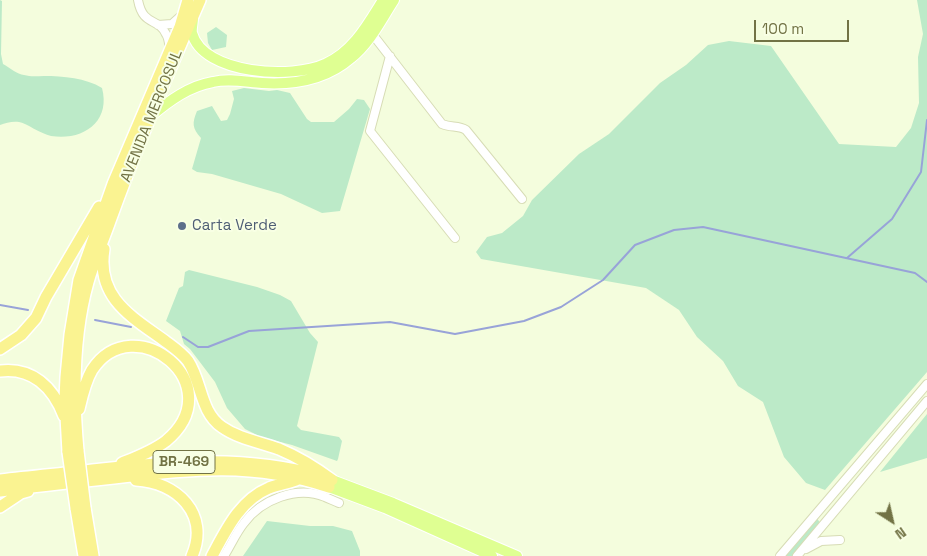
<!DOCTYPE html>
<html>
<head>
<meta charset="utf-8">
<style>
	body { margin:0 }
	#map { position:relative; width:927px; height:556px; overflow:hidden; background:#f4fddd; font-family:"Space Grotesk",sans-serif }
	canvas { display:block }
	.north { position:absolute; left:867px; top:496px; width:50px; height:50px; -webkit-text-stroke:4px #f8ffe4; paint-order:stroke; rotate:145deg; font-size:14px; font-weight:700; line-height:20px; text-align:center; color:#727345 }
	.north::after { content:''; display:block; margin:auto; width:18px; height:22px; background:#727345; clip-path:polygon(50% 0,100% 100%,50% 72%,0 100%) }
	.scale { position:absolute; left:754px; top:20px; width:95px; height:22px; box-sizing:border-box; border:2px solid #727345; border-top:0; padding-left:6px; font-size:15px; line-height:18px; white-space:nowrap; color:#727345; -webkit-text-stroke:4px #f8ffe4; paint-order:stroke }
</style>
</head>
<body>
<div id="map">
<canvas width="927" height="556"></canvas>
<div class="north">N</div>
<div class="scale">100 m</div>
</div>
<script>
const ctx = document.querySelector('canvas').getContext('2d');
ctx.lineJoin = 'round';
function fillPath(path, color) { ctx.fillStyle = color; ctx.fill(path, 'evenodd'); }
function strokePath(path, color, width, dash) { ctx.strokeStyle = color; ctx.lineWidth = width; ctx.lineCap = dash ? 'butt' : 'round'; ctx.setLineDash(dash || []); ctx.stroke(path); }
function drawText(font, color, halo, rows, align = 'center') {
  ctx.font = font + ' "Space Grotesk",sans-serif'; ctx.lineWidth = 4; ctx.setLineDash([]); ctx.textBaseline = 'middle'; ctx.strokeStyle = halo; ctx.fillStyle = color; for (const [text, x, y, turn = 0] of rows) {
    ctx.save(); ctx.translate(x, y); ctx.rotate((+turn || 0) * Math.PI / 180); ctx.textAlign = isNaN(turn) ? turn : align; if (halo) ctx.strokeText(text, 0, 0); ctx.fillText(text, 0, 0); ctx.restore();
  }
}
const green = new Path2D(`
	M0,0L2,1L1,54L3,64C10,68 17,74 24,75C31,77 37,76 44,76C63,76 86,78 102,88C111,122 83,141 51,136C41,134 26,123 19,122C12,121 6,123 0,125Z
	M917,0H927V372L825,490L806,483L784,457L763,402L738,386L723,361L697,337L679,310L646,288L481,259L476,252L487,237L502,233L523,216L532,200L579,154L609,134L660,83L686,65L708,45L729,41L771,46L839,144L896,147L911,128L919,103L918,57L923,34Z
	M216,27L227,35L226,47L212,50L208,43L207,33Z
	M244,88L269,91L277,90L290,93L307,119L311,122H334L349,109L357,99L364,100L370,109L340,211L322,213L281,194L212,174L197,172L192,169L201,138C192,128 192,123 197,111L212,106L221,121L227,120L230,114L234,99L232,91Z
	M189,270L257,287L280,295L291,301L310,333L318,342L297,426L301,430L339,437L342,441L338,459L337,461L292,445L261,437L245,429L227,408L215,382L190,349L184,344L180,331L166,321L179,288L183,286L185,272Z
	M927,414V458L880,472Z
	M817,518L820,523L792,556H785Z
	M267,521L310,526H333L352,531L360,551V556H243Z`);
const stream = new Path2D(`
	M847,258L892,219L921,172L927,120
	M0,305L28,310
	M95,320L131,327
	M183,337L198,347H208L249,331L390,322L455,334L524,321L561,307L603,280L635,245L674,230L703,227L915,273L927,282`);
const minor = new Path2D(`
	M138,0C143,27 158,17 166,34C169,38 169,45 170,50
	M158,25L172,24L182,15
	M370,31L442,124C451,128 458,125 466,130L522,199
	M390,56L370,131L455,238
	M806,549L821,541L840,540
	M224,556C231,545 236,533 244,523C261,500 297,485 325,497C330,499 334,501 339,503
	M780,556L927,384
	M797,556L927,401`);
const major = new Path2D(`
	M193,18C193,23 191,29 192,33C203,75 294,79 325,64C353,52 368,24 383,0
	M151,116C169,101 189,86 213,82C229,78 246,82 262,83C294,85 327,79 351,58C370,43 381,20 394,0
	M332,480L393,503L517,556
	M329,487L385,508L492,556`);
const highway = new Path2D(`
	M104,249C96,298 132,317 165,341C173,347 182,353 188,361C202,382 200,412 222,427C239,439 260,442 279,449C298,457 316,468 332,480
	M0,349L21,335L36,318L46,297L99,207
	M0,371C32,367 53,387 64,416
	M79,409C82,396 85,382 92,370C134,306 233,385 166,441C153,451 137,457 122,463
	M78,451C73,396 73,335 88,282C94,261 103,241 110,221C137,146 168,73 200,0
	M68,452L65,399L66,377L70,335L79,280L113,184L180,27L188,0
	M0,480C34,476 68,473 102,469C177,461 247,455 321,476
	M136,480C177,482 210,514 192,556
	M0,491C38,486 76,482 114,478C190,469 254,462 329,487
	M0,507L21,493L28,491
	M76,508L84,556
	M85,508L93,556
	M212,556C226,530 240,500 269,488C277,485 287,483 296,480`);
const highwayBridge = new Path2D(`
	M78,451L85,508
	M68,452L76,508`);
const markers = [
	[182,226,5,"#5c6f8a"]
];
const shields = [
	[184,462,62]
];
const shieldNames = [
	["BR-469",184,462]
];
const streetNames = [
	["AVENIDA MERCOSUL",152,116,-68]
];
const serviceNames = [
	["Carta Verde",192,226]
];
fillPath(green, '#bceac8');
strokePath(stream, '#98a3d8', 2);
strokePath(minor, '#d7dcb5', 10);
strokePath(major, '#fff', 12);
strokePath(highway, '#fff', 14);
strokePath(minor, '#fff', 8);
strokePath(major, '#dfff92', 10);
strokePath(highway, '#faf391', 11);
strokePath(highwayBridge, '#fff', 14, []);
strokePath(highwayBridge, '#faf391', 11);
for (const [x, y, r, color] of markers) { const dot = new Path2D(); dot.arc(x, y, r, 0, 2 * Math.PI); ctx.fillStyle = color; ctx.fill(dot); strokePath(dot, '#f8ffe4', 2); }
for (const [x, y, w] of shields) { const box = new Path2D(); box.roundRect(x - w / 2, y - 11.5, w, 23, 4); ctx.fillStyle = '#f8ffe4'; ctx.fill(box); strokePath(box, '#727345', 1); }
drawText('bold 14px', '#727345', null, shieldNames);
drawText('15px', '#727345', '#f8ffe4', streetNames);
drawText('15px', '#4e5e75', '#f8ffe4', serviceNames, 'left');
</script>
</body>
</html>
